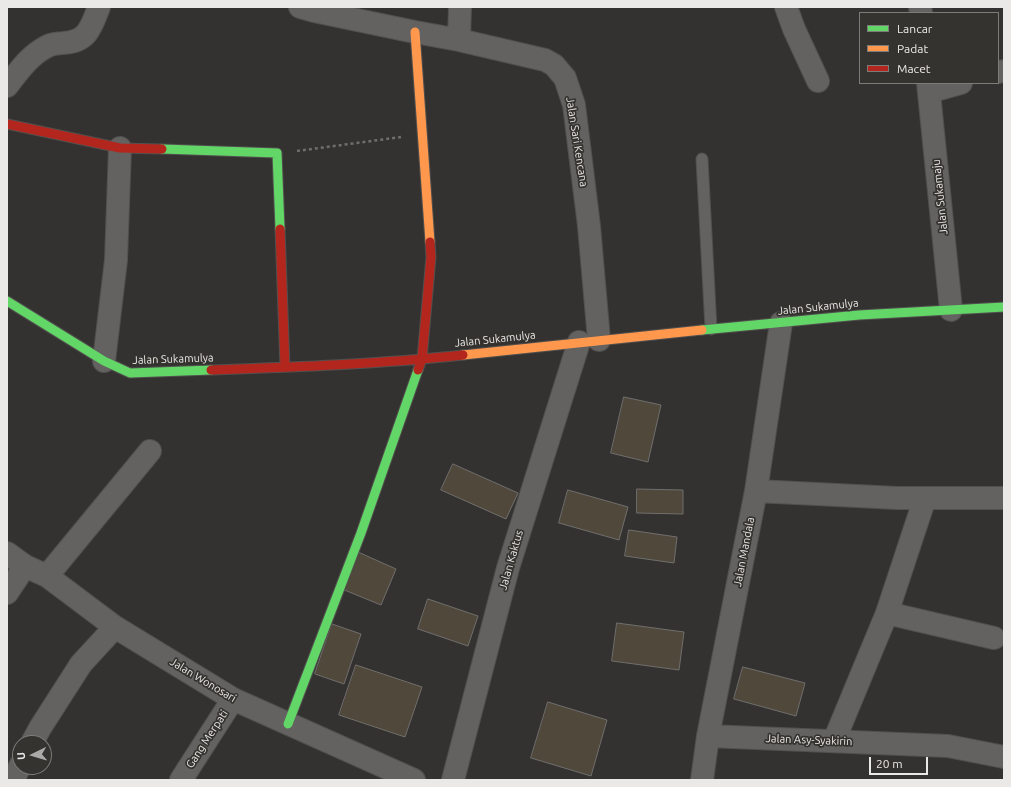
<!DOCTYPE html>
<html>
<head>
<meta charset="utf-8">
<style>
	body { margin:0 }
	#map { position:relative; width:1011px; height:787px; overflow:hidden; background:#343230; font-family:Ubuntu,sans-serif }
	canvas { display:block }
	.frame { position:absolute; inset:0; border:8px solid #ebe9e7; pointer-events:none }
	.legend { position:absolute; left:859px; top:12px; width:140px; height:72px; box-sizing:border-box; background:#35332f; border:1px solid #7e7c79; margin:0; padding:5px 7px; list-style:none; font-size:12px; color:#ebe9e7 }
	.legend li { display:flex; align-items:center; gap:8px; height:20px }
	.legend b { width:20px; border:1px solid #7e7c79 }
	.north { position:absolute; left:12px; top:735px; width:40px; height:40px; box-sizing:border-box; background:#35332f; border:1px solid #7e7c79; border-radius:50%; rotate:265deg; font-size:11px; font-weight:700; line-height:16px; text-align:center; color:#ebe9e7 }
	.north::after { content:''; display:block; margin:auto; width:14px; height:18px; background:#aba9a7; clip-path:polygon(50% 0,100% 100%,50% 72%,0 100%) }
	.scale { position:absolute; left:869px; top:757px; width:59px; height:18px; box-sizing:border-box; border:2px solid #ebe9e7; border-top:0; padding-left:5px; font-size:12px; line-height:14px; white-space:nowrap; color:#ebe9e7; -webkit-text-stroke:3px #35332f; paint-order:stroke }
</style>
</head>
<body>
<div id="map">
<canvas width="1011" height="787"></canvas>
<div class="frame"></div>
<ul class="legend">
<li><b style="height:5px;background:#63d668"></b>Lancar</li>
<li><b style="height:5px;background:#ff974d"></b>Padat</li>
<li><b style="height:5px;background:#b3261e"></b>Macet</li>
</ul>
<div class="north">U</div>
<div class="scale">20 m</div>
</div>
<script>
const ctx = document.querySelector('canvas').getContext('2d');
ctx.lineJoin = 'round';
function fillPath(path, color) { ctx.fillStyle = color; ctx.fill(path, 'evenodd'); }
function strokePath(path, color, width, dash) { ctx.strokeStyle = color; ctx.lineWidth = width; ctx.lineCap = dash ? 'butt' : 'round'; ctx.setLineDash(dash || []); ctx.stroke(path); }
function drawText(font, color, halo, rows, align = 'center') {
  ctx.font = font + ' Ubuntu,sans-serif'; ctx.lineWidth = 3.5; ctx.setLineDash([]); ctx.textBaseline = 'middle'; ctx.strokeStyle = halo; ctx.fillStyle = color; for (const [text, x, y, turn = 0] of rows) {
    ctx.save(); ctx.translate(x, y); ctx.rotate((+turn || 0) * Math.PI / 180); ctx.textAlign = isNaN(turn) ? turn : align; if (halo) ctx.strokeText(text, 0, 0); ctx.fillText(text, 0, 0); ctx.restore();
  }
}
const building = new Path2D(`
	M624,397L661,405L648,462L611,453Z
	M453,464L518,493L506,519L441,490Z
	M637,489L683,490V514L637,513Z
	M568,490L628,507L619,540L559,523Z
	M629,530L677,537L674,563L625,556Z
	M358,552L396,569L381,605L342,589Z
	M428,599L478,616L468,646L418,629Z
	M617,623L684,632L679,670L612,661Z
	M332,624L361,634L344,684L315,674Z
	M356,665L422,687L405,737L339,715Z
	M743,667L805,683L796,716L734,699Z
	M548,702L607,720L591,776L531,758Z`);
const path = new Path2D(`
	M297,151L401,137`);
const lane = new Path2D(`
	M702,159L711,329`);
const street = new Path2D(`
	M300,7L314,11L415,32L459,40L545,60L554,65L565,78L574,105L589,226L599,340
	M786,7L794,29L818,81
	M920,7L921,13
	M459,40L460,7
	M998,72L1004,71
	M928,83L951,310
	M7,86C18,72 30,55 46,47C52,43 57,44 63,43C88,42 91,27 99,7
	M929,92L961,83
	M104,361L116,260L120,148
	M756,491L897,498H1004
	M7,553L25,566L47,576L115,627L233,699L414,780
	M47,576L150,451
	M7,593L25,566
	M887,613L994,638
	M708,736L948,746L1004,757
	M834,741L887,613L925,498
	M32,743L40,728L81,664L115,627
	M13,780L20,766
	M181,780L233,699
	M453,780L508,568L579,342
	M702,780L708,736L756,491L781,323`);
const fast = new Path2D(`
	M162,149L277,153L280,229
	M7,301L104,361L130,373L211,370
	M702,330L859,315L1004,307
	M288,724L361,533L418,370`);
const slow = new Path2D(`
	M415,32L430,242
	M463,355L702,330`);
const jam = new Path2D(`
	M7,124L120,148L162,149
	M280,229L285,367
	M211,370C295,367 380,364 463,355
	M418,370L422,359L431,257L430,242`);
const streetNames = [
	["Jalan Sari Kencana",577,142,81],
	["Jalan Sukamaju",940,197,-96],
	["Jalan Sukamulya",818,307,-6],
	["Jalan Sukamulya",495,339,-6],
	["Jalan Sukamulya",173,359,-2],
	["Jalan Mandala",744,552,-79],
	["Jalan Kaktus",511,560,-74],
	["Jalan Wonosari",203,680,31],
	["Gang Merpati",207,739,-57],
	["Jalan Asy-Syakirin",809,740,2]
];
fillPath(building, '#4f483b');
strokePath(building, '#706f6e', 1);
strokePath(lane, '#51504e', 13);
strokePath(street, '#51504e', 24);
strokePath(fast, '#51504e', 11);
strokePath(slow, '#51504e', 11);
strokePath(jam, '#51504e', 11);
strokePath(path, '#6f6e6c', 2.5, [3, 3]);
strokePath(lane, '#636260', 11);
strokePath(street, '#636260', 22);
strokePath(fast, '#63d668', 9);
strokePath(slow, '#ff974d', 9);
strokePath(jam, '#b3261e', 9);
drawText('11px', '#ebe9e7', '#35332f', streetNames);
</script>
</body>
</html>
